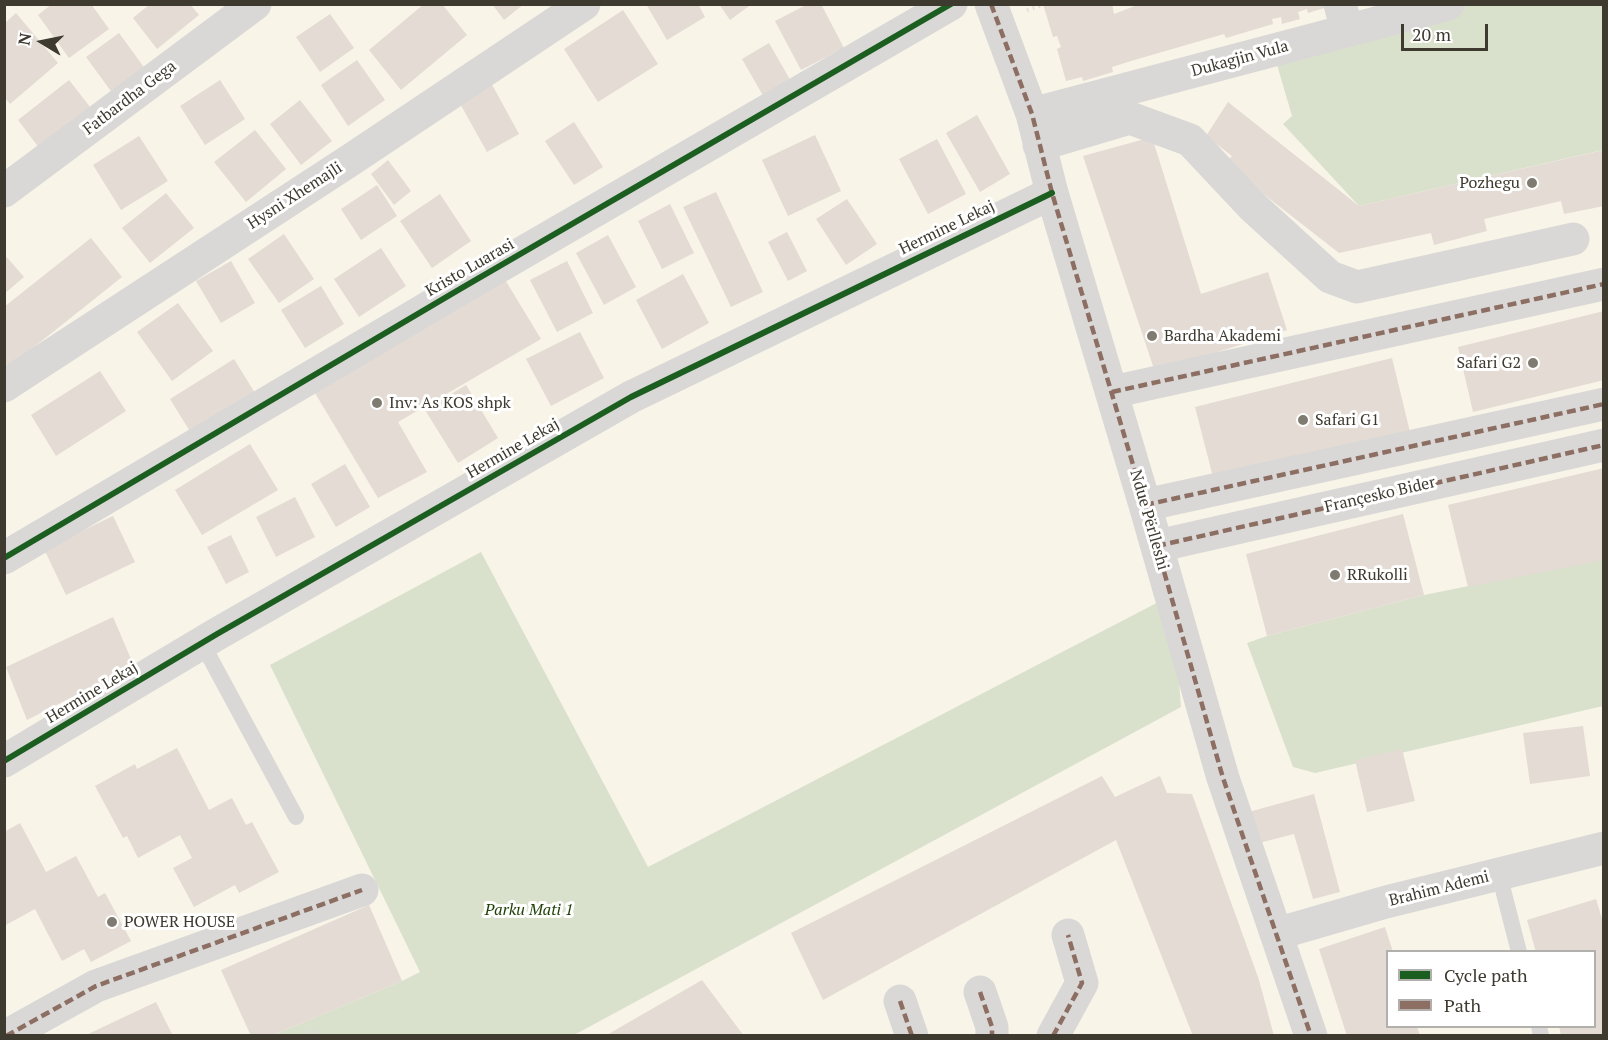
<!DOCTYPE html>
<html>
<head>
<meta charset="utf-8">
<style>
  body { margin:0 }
  #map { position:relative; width:1608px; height:1040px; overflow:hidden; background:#f8f4e8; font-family:"PT Serif",serif }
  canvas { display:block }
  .frame { position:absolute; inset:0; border:6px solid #3e3a30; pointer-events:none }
  .legend { position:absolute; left:1386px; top:950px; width:210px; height:78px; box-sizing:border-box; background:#fff; border:2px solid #b2b0ac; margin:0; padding:8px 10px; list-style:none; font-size:18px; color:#3e3a30 }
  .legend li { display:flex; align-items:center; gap:12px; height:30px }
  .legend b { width:30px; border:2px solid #b2b0ac }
  .north { position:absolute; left:12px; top:12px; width:60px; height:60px; -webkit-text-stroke:4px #fff; paint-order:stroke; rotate:280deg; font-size:16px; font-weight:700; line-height:24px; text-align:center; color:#3e3a30 }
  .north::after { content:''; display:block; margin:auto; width:21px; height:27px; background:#3e3a30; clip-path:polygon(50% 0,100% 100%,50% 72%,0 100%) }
  .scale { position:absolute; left:1401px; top:24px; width:87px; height:27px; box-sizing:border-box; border:3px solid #3e3a30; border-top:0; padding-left:8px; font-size:18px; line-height:21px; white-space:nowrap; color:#3e3a30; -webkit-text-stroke:4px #fff; paint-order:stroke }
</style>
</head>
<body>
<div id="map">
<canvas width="1608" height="1040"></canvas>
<div class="frame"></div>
<ul class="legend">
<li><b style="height:8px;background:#1b5e20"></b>Cycle path</li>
<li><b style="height:8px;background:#8d6e63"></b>Path</li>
</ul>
<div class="north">N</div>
<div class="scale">20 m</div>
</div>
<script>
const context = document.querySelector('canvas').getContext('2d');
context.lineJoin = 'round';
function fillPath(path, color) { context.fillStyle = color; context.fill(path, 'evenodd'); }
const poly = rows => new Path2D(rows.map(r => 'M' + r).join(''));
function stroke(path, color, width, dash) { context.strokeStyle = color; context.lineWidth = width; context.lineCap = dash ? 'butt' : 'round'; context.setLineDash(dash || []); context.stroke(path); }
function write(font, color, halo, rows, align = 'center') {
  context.font = font + ' "PT Serif",serif'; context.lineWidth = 6; context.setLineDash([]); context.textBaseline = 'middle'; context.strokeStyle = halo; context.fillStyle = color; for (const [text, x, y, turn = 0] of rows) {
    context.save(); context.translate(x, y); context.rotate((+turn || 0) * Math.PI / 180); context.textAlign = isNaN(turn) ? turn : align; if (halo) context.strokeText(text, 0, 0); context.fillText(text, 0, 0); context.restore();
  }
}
fillPath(poly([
  [1448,5,1603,5,1603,150,1359,206,1283,124,1292,116,1273,51],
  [481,552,648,867,1172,595,1181,707,574,1035,271,1036,402,981,420,972,270,665],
  [1603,559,1603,706,1315,773,1293,767,1247,643,1267,636,1424,595]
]), '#d9e1cc');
fillPath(poly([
  [52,4,91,4,109,29,69,58,38,15],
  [150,4,190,4,199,15,157,49,133,18],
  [424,4,442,4,467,35,401,90,369,50],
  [492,4,524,4,504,20],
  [646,4,698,4,705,17,667,40],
  [719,4,752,4,730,20],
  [808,4,821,4,844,48,801,70,775,21],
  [1043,4,1112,4,1114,14,1140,4,1323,4,1324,8,1308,13,1307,9,1298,12,1300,19,1282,24,1281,17,1272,19,1273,24,1226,38,1224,34,1131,61,1112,67,1113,72,1083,81,1082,77,1066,81,1057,49,1061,47,1057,36,1053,37],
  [623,10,658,64,598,102,564,49],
  [16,13,58,63,10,104,5,98,5,23],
  [330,14,354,48,320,72,296,37],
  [119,33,146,70,113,94,86,57],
  [769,43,792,83,765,99,742,59],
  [357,60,385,100,348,126,321,85],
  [69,80,94,112,43,153,18,120],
  [220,80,245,119,205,145,180,106],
  [490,81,519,134,487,152,458,100],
  [300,100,332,141,301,165,270,124],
  [1228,102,1359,206,1604,150,1604,206,1564,214,1561,201,1484,219,1487,231,1434,245,1431,233,1339,253,1225,164,1232,156,1206,136],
  [977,115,1010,174,980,192,946,133],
  [574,122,603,167,574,185,545,141],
  [255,130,286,169,246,202,214,162],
  [815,135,841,191,788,216,762,160],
  [139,136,168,181,121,210,93,165],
  [1152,137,1201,294,1268,272,1287,330,1155,372,1083,156],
  [937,139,966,194,928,214,899,159],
  [388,160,411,191,394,205,371,174],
  [377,185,397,216,361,240,341,209],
  [716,192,763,292,731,307,683,207],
  [166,193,194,228,150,263,122,228],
  [440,194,471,241,432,268,400,221],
  [847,199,877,244,846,265,816,219],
  [670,204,694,253,662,269,638,221],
  [787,232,807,271,788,281,768,242],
  [284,234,314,279,279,303,248,259],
  [608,235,636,287,604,305,576,253],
  [91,238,122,277,9,367,4,362,4,307],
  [381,248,406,286,359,317,334,279],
  [4,254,24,277,4,294],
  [231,261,255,303,221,323,196,281],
  [567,261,593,313,557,332,530,280],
  [501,273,541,339,398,422,427,472,378,498,309,383],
  [683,274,709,323,662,349,636,300],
  [321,286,344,324,305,348,281,310],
  [178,303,213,351,172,381,137,332],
  [1604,311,1604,380,1473,412,1458,347],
  [580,332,604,378,551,406,526,359],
  [1392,358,1410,432,1214,481,1195,407],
  [234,359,255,393,191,433,170,399],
  [100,371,126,411,56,456,31,415],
  [466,385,498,438,458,463,425,410],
  [250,444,278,490,202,535,175,490],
  [345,464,370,507,336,527,311,484],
  [1604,468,1604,560,1468,587,1448,505],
  [295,497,315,537,276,557,256,517],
  [1403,514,1424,595,1267,636,1246,554],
  [113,516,135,562,66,595,44,549],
  [231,535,249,572,226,584,207,547],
  [113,617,134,666,27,720,6,667],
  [1583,726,1590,776,1530,784,1523,733],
  [177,748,209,810,232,798,246,825,252,822,279,872,239,893,235,885,194,907,173,868,192,858,180,835,138,858,127,836,123,838,95,786,135,764,137,769],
  [1402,749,1415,801,1367,812,1355,760],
  [1102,776,1115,797,1160,776,1167,793,1192,794,1259,980,1274,1036,1193,1036,1116,840,823,1000,791,933],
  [1314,794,1340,892,1313,899,1294,834,1255,844,1245,813],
  [20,823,46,872,76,856,98,897,105,893,131,941,91,962,84,949,62,961,35,909,4,926,4,832],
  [1596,899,1604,925,1604,1036,1561,1036,1559,1026,1594,1026,1594,952,1536,952,1527,920],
  [369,905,402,981,271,1036,251,1036,221,970],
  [1385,927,1393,952,1388,952,1388,1026,1417,1026,1420,1036,1347,1036,1319,949],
  [702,980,744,1036,605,1036],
  [156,1002,173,1036,84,1036]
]), '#e3dbd4');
stroke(poly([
  [1027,10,1043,5],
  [300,1036,312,1029,323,1036]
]), '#dfdeda', 4, [1.5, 4.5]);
stroke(poly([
  [202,643,296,817],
  [1499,874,1519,952],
  [1539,1026,1541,1036]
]), '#d9d8d6', 16);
stroke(poly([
  [991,4,1032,114,1052,193,1145,505,1223,778,1311,1036],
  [1340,4,1347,31],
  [1032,114,1448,4],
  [1039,145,1130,118,1190,140,1252,206,1330,277,1357,287,1573,239],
  [4,191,255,4],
  [4,386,352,159,584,4],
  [1112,392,1604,284],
  [1145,505,1604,404],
  [1157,546,1604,445],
  [4,558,460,289,951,4],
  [4,761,217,634,631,397,1052,193],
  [1276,934,1386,902,1604,848],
  [980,992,992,1027,992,1036],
  [900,1001,912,1036],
  [6,1036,96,986,362,890],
  [1053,1036,1082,983,1068,935]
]), '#d9d8d6', 33);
stroke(poly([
  [991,4,1032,114,1052,193,1145,505,1223,778,1311,1036],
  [1112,392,1604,284],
  [1145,505,1604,404],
  [1157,546,1604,445],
  [980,992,992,1027,992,1036],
  [900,1001,912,1036],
  [6,1036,96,986,362,890],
  [1053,1036,1082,983,1068,935]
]), '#8d6e63', 4.5, [9, 4.5]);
stroke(poly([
  [4,558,460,289,951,4],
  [4,761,217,634,631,397,1052,193]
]), '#1b5e20', 6);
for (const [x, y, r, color] of [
  [1532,183,6,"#7f7b70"],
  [1152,336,6,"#7f7b70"],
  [1533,363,6,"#7f7b70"],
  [377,403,6,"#7f7b70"],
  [1303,420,6,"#7f7b70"],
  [1335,575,6,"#7f7b70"],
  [112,922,6,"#7f7b70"]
]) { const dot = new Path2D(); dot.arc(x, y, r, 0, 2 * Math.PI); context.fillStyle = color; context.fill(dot); stroke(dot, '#fff', 2); }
write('16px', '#3e3a30', '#fff', [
  ["Dukagjin Vula",1240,59,-15],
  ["Fatbardha Gega",130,98,-37],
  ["Hysni Xhemajli",295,196,-33],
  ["Hermine Lekaj",947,228,-26],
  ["Kristo Luarasi",470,268,-30],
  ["Hermine Lekaj",513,449,-30],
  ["Françesko Bider",1380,495,-13],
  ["Ndue Përlleshi",1149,520,74],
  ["Hermine Lekaj",92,693,-31],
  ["Brahim Ademi",1439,889,-14]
]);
write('16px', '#3e3a30', '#fff', [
  ["Pozhegu",1520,183,"right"],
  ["Bardha Akademi",1164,336],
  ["Safari G2",1521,363,"right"],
  ["Inv: As KOS shpk",389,403],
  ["Safari G1",1315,420],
  ["RRukolli",1347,575],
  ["POWER HOUSE",124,922]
], 'left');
write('italic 16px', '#1e3f04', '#fff', [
  ["Parku Mati 1",529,910]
]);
</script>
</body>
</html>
